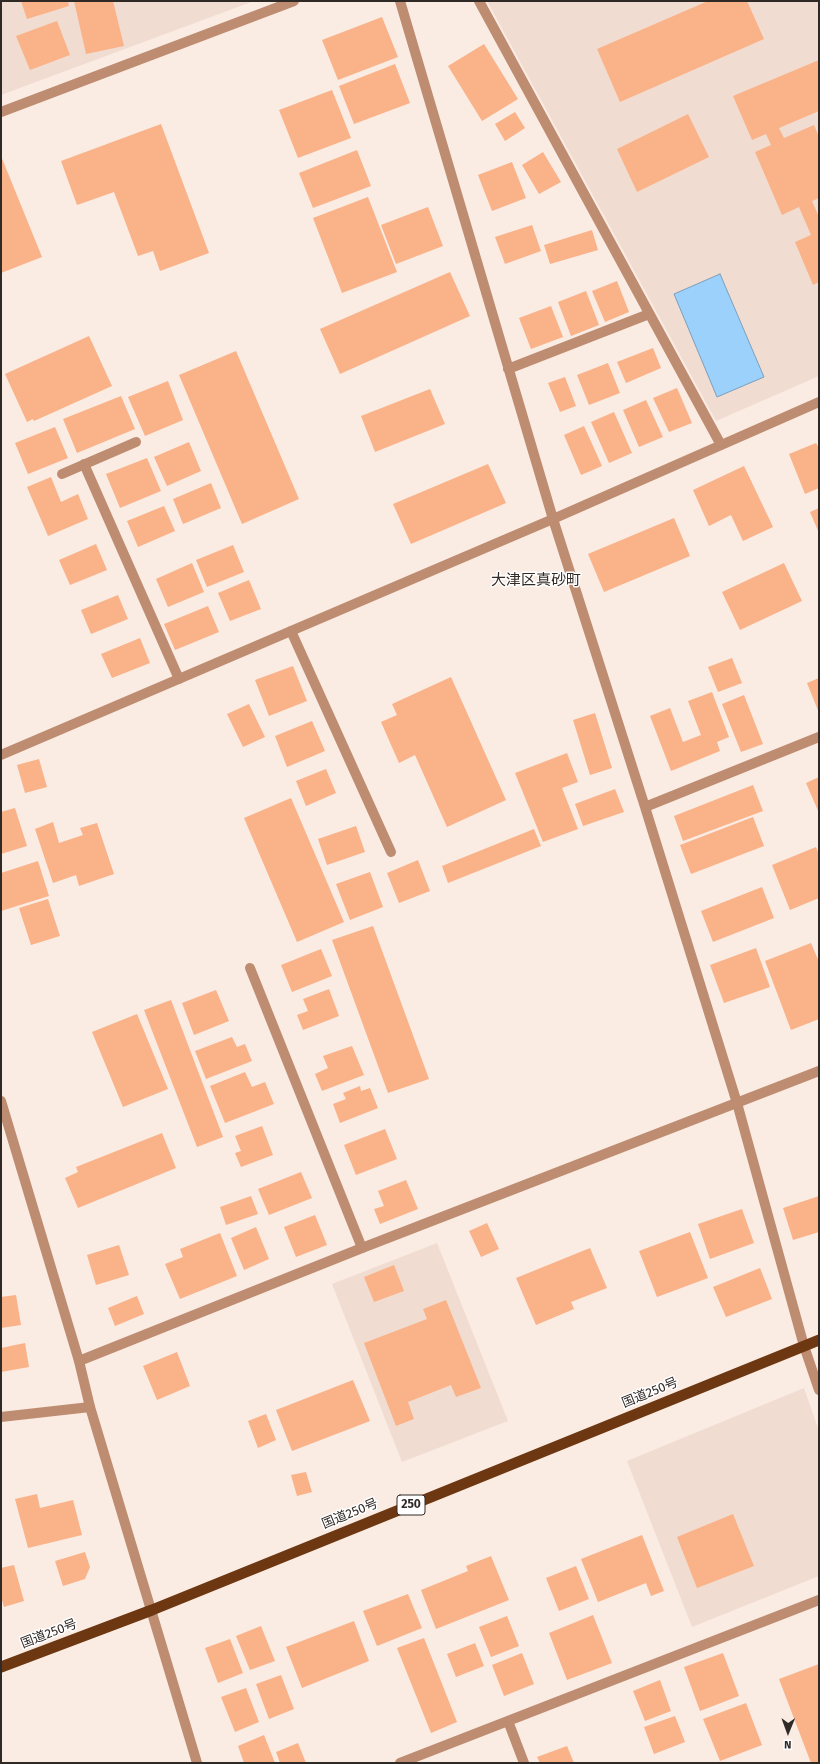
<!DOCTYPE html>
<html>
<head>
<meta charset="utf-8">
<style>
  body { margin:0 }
  #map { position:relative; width:820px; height:1764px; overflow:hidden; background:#faebe3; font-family:"Fira Sans",sans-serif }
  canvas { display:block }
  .frame { position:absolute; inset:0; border:2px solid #302a27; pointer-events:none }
  .north { position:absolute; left:768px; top:1712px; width:40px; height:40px; -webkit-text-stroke:3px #fff; paint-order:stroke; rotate:181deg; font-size:11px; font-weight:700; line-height:16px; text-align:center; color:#302a27 }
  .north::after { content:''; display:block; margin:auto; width:14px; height:18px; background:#302a27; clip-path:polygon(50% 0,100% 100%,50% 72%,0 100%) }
</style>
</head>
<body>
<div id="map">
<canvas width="820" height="1764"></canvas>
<div class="frame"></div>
<div class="north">N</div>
</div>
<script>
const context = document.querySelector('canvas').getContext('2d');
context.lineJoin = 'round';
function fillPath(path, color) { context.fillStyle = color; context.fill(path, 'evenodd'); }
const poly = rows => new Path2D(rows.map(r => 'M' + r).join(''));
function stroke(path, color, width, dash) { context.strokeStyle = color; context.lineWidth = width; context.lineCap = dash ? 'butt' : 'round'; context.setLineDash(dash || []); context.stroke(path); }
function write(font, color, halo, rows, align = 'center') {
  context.font = font + ' "Fira Sans","Noto Sans JP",sans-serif'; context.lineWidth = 3; context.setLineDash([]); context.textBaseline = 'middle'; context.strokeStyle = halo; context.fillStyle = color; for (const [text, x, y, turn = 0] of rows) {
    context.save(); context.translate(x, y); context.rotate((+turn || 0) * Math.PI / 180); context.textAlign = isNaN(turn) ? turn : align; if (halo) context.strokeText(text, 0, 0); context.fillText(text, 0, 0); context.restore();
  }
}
fillPath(poly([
  [1,1,254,1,1,95],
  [487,1,819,1,819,376,716,421],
  [437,1243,508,1421,402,1462,332,1284],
  [804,1388,819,1431,819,1576,692,1627,627,1461]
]), '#f1dcd1');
const water = poly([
  [720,274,764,377,717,397,674,294,720,274]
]);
fillPath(water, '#9bd1fb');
stroke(water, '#7b9fbb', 1);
fillPath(poly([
  [21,1,68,1,69,6,27,19],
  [74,1,113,1,124,46,86,54],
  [708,1,747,1,764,39,620,102,597,49],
  [382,17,398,57,338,80,322,40],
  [57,21,70,55,30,70,16,36],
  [484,44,518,99,482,121,448,66],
  [819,60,819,111,779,128,784,138,814,125,819,137,819,198,812,201,819,217,819,282,813,285,795,242,811,235,799,207,782,215,755,152,771,145,766,134,752,140,733,96],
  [395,64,410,103,354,124,339,86],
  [332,90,351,138,298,158,279,110],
  [515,112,525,128,505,141,495,124],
  [688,114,709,157,637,192,617,149],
  [161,124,209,253,160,271,153,251,138,256,114,192,77,205,61,161],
  [357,150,371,186,313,208,299,173],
  [543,152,561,182,539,194,522,165],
  [1,156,42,257,1,273],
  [512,162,526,198,492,211,478,175],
  [368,197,397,272,342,293,313,218],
  [428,207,443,246,396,264,381,225],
  [532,225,541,251,505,264,495,237],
  [592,230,598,250,550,264,544,245],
  [450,272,470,316,340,374,320,329],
  [617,281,629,312,605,322,592,291],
  [586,291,599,325,571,336,558,302],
  [551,306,563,337,531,349,519,318],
  [89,336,112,386,34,421,33,419,27,422,5,374],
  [653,348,661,368,626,383,617,362],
  [236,351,299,499,242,524,179,375],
  [608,363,620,393,589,405,577,375],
  [565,377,576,406,560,412,548,383],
  [168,381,183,420,145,436,128,397],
  [677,388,692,423,669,432,653,398],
  [430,389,445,424,375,452,361,416],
  [121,396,135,429,77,453,63,419],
  [646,400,663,437,639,447,623,410],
  [614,412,632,453,609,463,591,422],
  [584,426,602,466,581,475,564,435],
  [55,427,68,458,28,474,15,443],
  [189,442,201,471,167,486,154,457],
  [816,443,819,448,819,488,805,494,789,454],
  [147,458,161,491,120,508,106,474],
  [488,464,506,503,411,544,393,504],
  [744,466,773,527,743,541,731,515,709,526,693,490],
  [51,477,61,502,78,494,88,519,48,536,27,487],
  [211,483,221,508,183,524,173,499],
  [164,506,175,531,138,547,127,521],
  [819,508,819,533,810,512],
  [674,518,690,556,604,592,588,554],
  [96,544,107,570,70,585,59,560],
  [233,545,244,572,207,587,196,560],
  [192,563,204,592,168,607,156,579],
  [784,563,802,601,740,630,722,592],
  [249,580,261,609,230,621,218,593],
  [118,595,128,619,91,634,81,610],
  [208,606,219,632,175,650,164,624],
  [140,638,150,663,112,678,101,654],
  [732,658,742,683,718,692,708,667],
  [293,666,307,701,269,716,255,680],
  [451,677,506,800,447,827,415,755,399,763,381,722,397,715,392,704],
  [819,678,819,713,807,683],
  [712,692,729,737,717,742,720,751,671,771,650,716,670,708,683,742,701,735,688,701],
  [744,695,763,744,741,752,722,704],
  [249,704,265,737,243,747,227,714],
  [595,713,612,768,590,775,573,720],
  [312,721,325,751,287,767,275,736],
  [567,753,578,782,562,788,578,829,543,842,515,773],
  [39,759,47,787,25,793,17,765],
  [326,769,336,793,306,806,296,781],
  [819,777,819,813,806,783],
  [753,785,763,811,683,841,674,816],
  [615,789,624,812,583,826,575,804],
  [291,798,344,922,297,942,244,818],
  [15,808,27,846,1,854,1,812],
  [753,817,764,846,691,874,680,845],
  [53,822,59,843,83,835,80,828,97,823,114,874,79,886,76,875,53,883,35,829],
  [356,826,365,852,327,865,318,839],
  [534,829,541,846,448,883,442,866],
  [816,847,819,854,819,898,790,910,772,865],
  [418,860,430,891,399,903,387,873],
  [38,861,49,896,1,911,1,873],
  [370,872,383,907,350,920,336,884],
  [762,887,774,918,713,942,701,911],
  [48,899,60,936,31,945,19,908],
  [373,926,429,1079,388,1093,332,940],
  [811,943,819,962,819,1019,791,1030,765,961],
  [756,948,770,987,724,1003,710,965],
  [321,949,332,976,292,992,281,965],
  [329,989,339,1016,303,1030,297,1015,308,1011,303,999],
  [216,990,229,1021,194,1035,182,1003],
  [171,1000,223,1137,197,1147,144,1010],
  [137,1014,168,1089,123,1107,92,1032],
  [232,1037,237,1047,245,1044,252,1061,206,1079,195,1051],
  [352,1046,364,1075,322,1091,315,1074,328,1068,323,1056],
  [245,1072,252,1087,265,1082,274,1104,225,1123,210,1086],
  [360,1086,361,1091,370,1088,378,1108,340,1123,333,1104,346,1099,343,1093],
  [262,1126,273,1155,241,1167,235,1153,241,1151,235,1136],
  [385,1129,397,1159,356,1175,344,1145],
  [162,1133,176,1168,78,1208,65,1178,78,1172,76,1167],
  [301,1172,312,1198,269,1215,258,1189],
  [406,1180,418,1209,380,1224,374,1209,384,1206,378,1191],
  [251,1196,258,1214,226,1225,220,1207],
  [819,1196,819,1232,793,1240,783,1208],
  [742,1209,754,1243,710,1259,698,1224],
  [315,1215,327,1245,296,1257,284,1227],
  [487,1223,499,1249,481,1257,469,1231],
  [256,1227,269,1259,244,1270,231,1238],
  [690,1232,708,1278,657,1297,639,1251],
  [220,1233,237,1276,180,1299,165,1264,183,1257,180,1249],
  [119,1245,129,1275,96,1285,87,1255],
  [590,1248,607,1288,571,1302,574,1309,536,1325,516,1278],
  [394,1265,404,1291,374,1302,364,1277],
  [760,1268,772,1299,726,1317,713,1287],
  [16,1295,21,1325,1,1328,1,1297],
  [137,1296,144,1314,115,1326,108,1308],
  [446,1300,481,1388,456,1397,451,1385,408,1402,414,1419,396,1426,364,1343,427,1319,423,1309],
  [25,1343,29,1367,1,1372,1,1348],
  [177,1352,190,1386,157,1400,143,1366],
  [353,1380,370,1421,292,1451,276,1410],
  [266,1414,276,1440,258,1448,248,1421],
  [306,1472,312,1492,297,1496,291,1475],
  [37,1494,40,1508,73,1500,82,1535,28,1548,15,1499],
  [733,1514,754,1566,697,1588,677,1537],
  [642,1535,664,1591,651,1596,646,1583,598,1602,581,1559],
  [85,1552,90,1567,85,1579,63,1586,55,1561],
  [491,1556,509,1600,436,1629,421,1590,468,1571,466,1566],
  [14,1565,24,1601,4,1607,1,1597,1,1568],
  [576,1566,589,1599,559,1611,546,1578],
  [408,1594,422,1628,377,1646,363,1611],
  [593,1615,612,1663,567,1680,549,1633],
  [507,1616,519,1646,491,1657,479,1627],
  [354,1621,369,1661,302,1688,286,1647],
  [261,1626,275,1661,250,1670,236,1636],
  [424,1638,457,1722,431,1733,397,1648],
  [230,1639,243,1673,218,1683,205,1648],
  [475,1643,484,1666,456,1677,447,1654],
  [522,1653,534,1684,504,1696,492,1665],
  [723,1653,739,1696,700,1711,684,1667],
  [819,1664,819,1763,811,1763,779,1679],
  [281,1675,294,1709,269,1719,256,1684],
  [660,1680,671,1711,645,1721,633,1691],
  [246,1688,259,1722,235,1732,221,1697],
  [746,1703,762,1745,720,1761,703,1719],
  [675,1716,685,1742,654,1754,644,1727],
  [264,1735,275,1763,244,1763,238,1746],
  [298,1743,306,1763,280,1763,276,1752],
  [567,1746,574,1763,540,1763,537,1757]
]), '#fab288');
stroke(poly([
  [84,464,179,679],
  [62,474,136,442],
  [291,631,391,852],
  [250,968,362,1248]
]), '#be8c70', 10);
stroke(poly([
  [400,1,553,519,645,807,737,1103,804,1346,819,1390],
  [479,1,721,445],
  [1,112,294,1],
  [508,369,649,314],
  [1,755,553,519,819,402],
  [645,807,819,737],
  [79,1361,362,1248,819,1071],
  [1,1417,90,1407],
  [508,1721,524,1763],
  [400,1763,819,1600]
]), '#be8c70', 10);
stroke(poly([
  [1,1101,79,1361,90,1407,197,1763]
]), '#be8c70', 10);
stroke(poly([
  [1,1667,152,1610,819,1340]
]), '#6c3711', 11);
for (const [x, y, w] of [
  [411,1505,28]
]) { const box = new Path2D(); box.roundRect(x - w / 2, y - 10, w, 20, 3); context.fillStyle = '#fff'; context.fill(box); stroke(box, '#302a27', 1); }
write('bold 12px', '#302a27', null, [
  ["250",411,1505]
]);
write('13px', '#302a27', '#fff', [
  ["国道250号",650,1393,-22],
  ["国道250号",350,1514,-22],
  ["国道250号",49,1634,-21]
]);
write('15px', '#352b25', '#fff', [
  ["大津区真砂町",536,581]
]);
</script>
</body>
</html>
